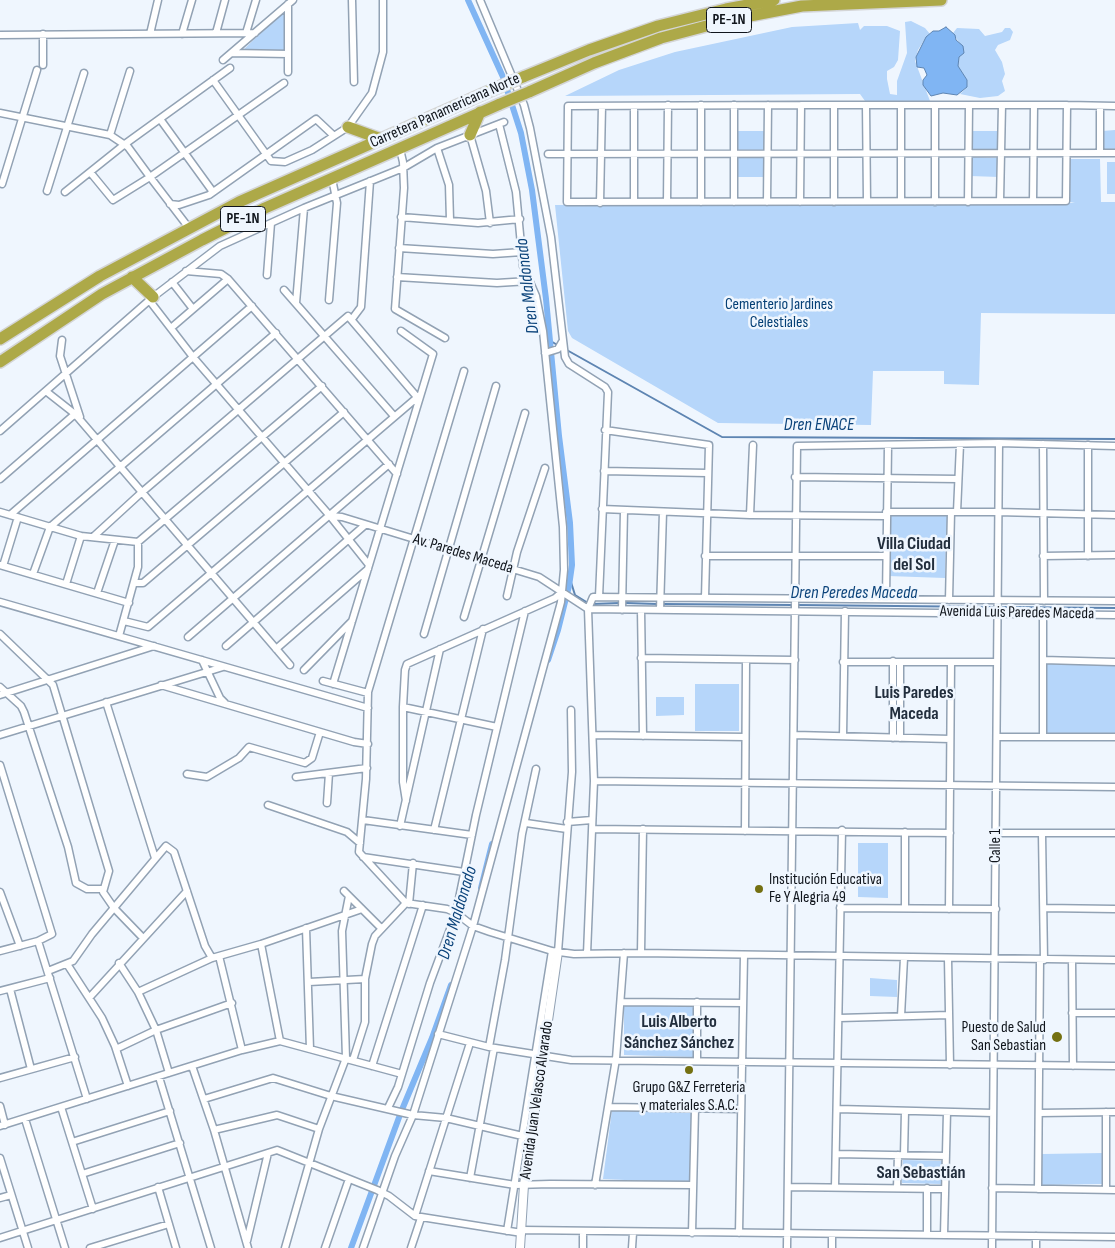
<!DOCTYPE html>
<html>
<head>
<meta charset="utf-8">
<style>
  body { margin:0 }
  canvas { display:block; background:#eff6fe }
</style>
</head>
<body>
<canvas width="1115" height="1248"></canvas>
<script>
const context = document.querySelector('canvas').getContext('2d');
context.lineJoin = 'round';
function fillPath(path, color) { context.fillStyle = color; context.fill(path, 'evenodd'); }
const poly = rows => new Path2D(rows.map(r => 'M' + r).join(''));
function stroke(path, color, width, dash) { context.strokeStyle = color; context.lineWidth = width; context.lineCap = dash ? 'butt' : 'round'; context.setLineDash(dash || []); context.stroke(path); }
function write(font, color, halo, rows, align = 'center') {
  context.font = font + ' "Sofia Sans Condensed",sans-serif'; context.lineWidth = 5; context.setLineDash([]); context.textBaseline = 'middle'; context.strokeStyle = halo; context.fillStyle = color; for (const [text, x, y, turn = 0] of rows) {
    context.save(); context.translate(x, y); context.rotate((+turn || 0) * Math.PI / 180); context.textAlign = isNaN(turn) ? turn : align; if (halo) context.strokeText(text, 0, 0); context.fillText(text, 0, 0); context.restore();
  }
}
fillPath(poly([
  [285,10,285,50,243,50],
  [911,21,925,28,930,34,926,37,918,50,915,61,930,101,865,101,860,94,565,96,619,70,675,52,792,27,858,23,860,30,864,26,887,26,900,31,898,60,894,67,887,71,887,79,890,94,897,95,897,81,907,53,905,22],
  [957,28,979,29,985,36,1002,32,1005,28,1010,28,1013,32,1010,40,998,45,995,50,1002,62,1005,74,1002,81,1005,91,998,96,980,98,960,94,967,87,967,80,958,66,960,44,953,33],
  [1115,130,1115,150,1102,150,1102,131],
  [736,131,765,131,766,150,736,151],
  [971,131,999,131,999,150,970,149],
  [970,157,999,158,999,177,970,176],
  [737,158,765,158,765,177,737,177],
  [1069,159,1100,159,1101,202,1115,202,1115,314,981,313,979,385,944,384,944,371,873,371,871,425,718,423,572,338,568,331,555,205,1075,203,1070,202],
  [1107,162,1115,162,1115,194,1107,194],
  [890,514,946,515,948,517,948,540,890,538],
  [890,539,946,541,945,578,888,576],
  [1046,663,1115,663,1115,736,1046,734],
  [695,684,739,684,739,731,695,731],
  [656,697,684,697,684,715,656,716],
  [858,843,888,843,888,898,858,897],
  [870,978,897,980,897,997,870,996],
  [627,1005,694,1007,694,1057,624,1055,624,1007],
  [612,1110,691,1113,690,1183,603,1179],
  [1104,1153,1103,1184,1042,1185,1042,1154],
  [903,1160,943,1161,942,1184,902,1183]
]), '#b6d6fa');
const water = poly([
  [946,27,955,35,956,40,963,46,964,53,959,57,958,66,967,80,967,87,957,95,943,93,931,96,923,85,923,80,927,75,924,68,917,67,916,57,926,37,933,31,939,31,946,27]
]);
fillPath(water, '#80b5f3');
stroke(water, '#5e85b2', 1);
stroke(poly([
  [549,340,559,346],
  [565,349,722,437,1115,439],
  [570,579,575,595,588,603],
  [625,603,658,604],
  [592,604,620,603],
  [662,604,793,605],
  [797,605,995,607],
  [1000,607,1115,608]
]), '#5e85b2', 2);
stroke(poly([
  [468,0,503,77,521,133,532,190,546,299,559,436,570,523,572,565,569,586,558,630,548,660],
  [481,888,492,844],
  [351,1248,401,1112,432,1038,451,985]
]), '#80b5f3', 6);
const minor = poly([
  [352,0,354,82],
  [480,0,524,105,530,128,551,237,565,357,569,364,605,387,608,392,599,597],
  [288,4,288,72],
  [216,33,225,0],
  [246,33,256,0],
  [150,34,158,0],
  [182,34,192,0],
  [0,35,255,33],
  [232,53,288,54],
  [223,60,293,0],
  [43,65,43,34],
  [213,80,271,161,285,162,312,150,348,127,372,93,383,52,383,0],
  [701,105,701,202],
  [834,105,834,202],
  [866,105,867,201],
  [935,105,935,202],
  [1067,105,1066,201,567,202,568,106,801,105,1067,105,1115,106],
  [0,113,110,135,128,147,150,177,284,83],
  [160,119,213,192],
  [110,135,130,71],
  [470,135,486,191,490,223],
  [437,148,449,185,450,220],
  [400,149,403,162,404,188,395,309,445,338],
  [1100,153,1100,106],
  [548,154,1115,153],
  [90,172,113,200,150,177,189,228],
  [2,184,37,70],
  [47,191,84,73],
  [65,192,125,144,230,68],
  [901,201,901,105],
  [1000,201,1002,105],
  [1033,201,1034,105],
  [634,202,634,106],
  [667,202,668,105],
  [734,202,734,105],
  [767,202,768,105],
  [800,202,801,105],
  [968,202,969,105],
  [600,203,602,106],
  [170,204,179,205,209,195,316,119,333,135],
  [401,217,478,223,520,219],
  [399,248,493,254,522,252],
  [186,271,221,274,228,279,397,474],
  [267,275,271,223],
  [397,277,497,283,529,281],
  [172,282,193,309],
  [284,290,394,416],
  [149,300,193,357,330,516,369,565],
  [329,300,337,203,332,179],
  [296,303,304,208],
  [352,319,361,307,370,181],
  [171,328,228,279],
  [62,340,60,356,80,417],
  [545,353,558,349,562,342],
  [464,371,368,692,366,779,359,852,406,903,447,909,456,913,473,926,490,932,552,951,574,954,641,953,1115,960],
  [47,392,75,414,290,665],
  [605,430,709,445,705,598],
  [0,431,153,297,220,246,304,208,403,168,437,148,504,122],
  [1043,444,1044,601],
  [1088,445,1088,556],
  [604,471,707,473],
  [795,477,958,479],
  [0,479,75,414],
  [602,509,750,515,886,516],
  [0,512,81,536,138,542,322,386],
  [886,512,998,512,1115,515],
  [957,512,960,444],
  [10,515,252,306],
  [750,515,753,445],
  [330,516,342,517,539,577,588,609],
  [93,537,141,493,348,316,417,397],
  [705,556,886,556],
  [1043,556,1115,555],
  [0,565,129,603],
  [3,566,18,517],
  [33,574,50,527,276,333],
  [134,583,143,583,344,412],
  [66,584,81,536],
  [97,593,115,540],
  [507,596,517,552,545,468],
  [886,599,888,446],
  [949,600,951,512],
  [0,602,368,708],
  [588,609,1115,615],
  [622,610,624,510],
  [641,610,643,736],
  [660,610,663,512],
  [464,617,525,413],
  [124,621,148,627,420,395],
  [0,634,53,685,109,871,103,892,114,908,143,938],
  [424,634,496,386],
  [119,636,138,567,138,542],
  [188,637,389,464],
  [226,646,365,525],
  [276,649,368,569],
  [641,658,795,660],
  [202,660,220,698,225,703],
  [1043,660,1115,662],
  [893,661,893,738],
  [843,662,997,662],
  [304,670,352,621],
  [323,681,368,693],
  [333,684,433,354,401,331],
  [161,685,354,742,368,744],
  [0,687,21,706,24,712,68,847,76,883,87,889,102,889],
  [0,695,154,646],
  [106,702,155,858],
  [403,707,497,727],
  [0,735,223,667],
  [593,735,745,737],
  [795,735,950,739],
  [843,736,845,611],
  [997,737,1115,737],
  [1043,737,1043,614],
  [900,738,900,662],
  [0,765,52,934,38,941,0,951],
  [187,774,207,777,239,758,249,747,305,763,312,758,320,732],
  [296,777,367,768],
  [594,781,1115,787],
  [406,801,403,782,403,707,405,670,407,664,555,598,562,592],
  [327,803,329,773],
  [268,805,347,832,360,843],
  [363,820,472,835],
  [567,822,592,820],
  [526,823,567,829],
  [400,826,440,649],
  [593,829,950,833],
  [434,830,483,629],
  [745,831,746,660],
  [905,832,905,908],
  [996,833,1115,833],
  [1042,834,1044,960],
  [363,857,464,872],
  [344,891,381,928],
  [0,892,20,946],
  [409,904,413,863],
  [840,908,996,909],
  [1044,908,1115,909],
  [949,909,951,662],
  [306,928,310,1049],
  [38,941,87,1099],
  [261,944,280,1041],
  [558,952,572,772,571,710],
  [641,953,643,829],
  [587,954,594,781,588,609,593,597,1115,601],
  [219,956,242,1050],
  [948,959,950,1065],
  [1072,960,1073,1066],
  [119,963,138,992,156,1030,169,1073],
  [67,964,102,1018,115,1046,128,1086],
  [48,971,73,961,92,934,166,846,174,852,205,946,212,958],
  [309,982,365,979],
  [10,989,31,1069],
  [0,991,50,978],
  [138,992,212,958,261,944,362,909],
  [89,998,187,891],
  [622,1002,743,1003],
  [697,1002,697,1061],
  [1072,1013,1115,1013],
  [901,1016,904,958],
  [839,1018,949,1015],
  [438,1034,489,1047,571,1060,1115,1066],
  [489,1047,505,960,522,834,536,769],
  [116,1049,156,1030,232,1003],
  [353,1060,365,1022,365,979,372,944,375,936,406,903],
  [192,1066,214,1130,248,1248],
  [372,1066,423,905],
  [159,1077,211,1248],
  [0,1078,75,1057],
  [204,1099,273,1078,331,1096,413,1115,446,1118,531,1138],
  [0,1106,5,1125],
  [61,1107,93,1209],
  [608,1107,741,1109],
  [388,1108,398,1087,430,983,456,913,476,815,525,611],
  [838,1109,993,1113],
  [1106,1112,1106,1190],
  [1039,1113,1115,1112],
  [25,1119,65,1248],
  [0,1126,242,1050,280,1041,402,1074],
  [214,1130,277,1115,319,1129],
  [72,1142,170,1111],
  [836,1154,946,1156],
  [904,1155,905,1111],
  [0,1158,28,1248],
  [429,1171,515,1185,550,1184,693,1185],
  [82,1174,180,1143],
  [470,1178,494,1048],
  [595,1185,616,1059,624,953],
  [158,1187,176,1248],
  [788,1187,945,1189],
  [835,1187,842,830],
  [897,1188,898,1155],
  [992,1188,1115,1190],
  [1038,1189,1040,960],
  [0,1198,11,1195],
  [415,1216,470,1043],
  [522,1230,1115,1237],
  [507,1231,552,951],
  [692,1233,695,1109],
  [739,1233,744,955],
  [832,1234,832,1248],
  [927,1235,927,1188],
  [944,1235,947,1112],
  [0,1238,277,1150,377,1190,389,1196,415,1216,522,1233],
  [247,1241,268,1153],
  [90,1248,169,1224],
  [285,1248,319,1129,346,1058,342,931,349,896],
  [325,1248,349,1179],
  [363,1248,395,1156,413,1115,473,926,561,602,564,570,563,527,543,331,536,296,523,266,516,192,499,124],
  [411,1248,421,1218],
  [583,1248,583,1232],
  [632,1248,633,1233],
  [787,1248,797,446,999,443,1115,446],
  [992,1248,999,443],
  [1036,1248,1036,1236]
]);
const tertiary = poly([
  [520,1248,524,1185,558,952]
]);
const motorway = poly([
  [523,77,589,50,658,26,726,9,774,0],
  [529,92,594,63,661,38,729,20,802,6,941,0],
  [348,127,381,139],
  [470,135,480,112],
  [132,277,153,297],
  [0,339,100,276,239,202,492,90],
  [0,362,102,294,202,240,265,208,500,104]
]);
stroke(minor, '#92a2b4', 9);
stroke(tertiary, '#92a2b4', 10);
stroke(motorway, '#d4d5d6', 14);
stroke(minor, '#fff', 6);
stroke(tertiary, '#fff', 8);
stroke(motorway, '#ada948', 11);
const motorwayBridge = poly([
  [492,90,523,77],
  [500,104,529,92]
]);
stroke(motorwayBridge, '#d4d5d6', 14, []);
stroke(motorwayBridge, '#ada948', 11);
for (const [x, y, r, color] of [
  [759,889,5,"#747011"],
  [1057,1037,6,"#747011"],
  [689,1070,5,"#747011"]
]) { const dot = new Path2D(); dot.arc(x, y, r, 0, 2 * Math.PI); context.fillStyle = color; context.fill(dot); stroke(dot, '#eff6fe', 2); }
for (const [x, y, w] of [
  [729,20,45],
  [243,219,45]
]) { const box = new Path2D(); box.roundRect(x - w / 2, y - 12.5, w, 25, 4); context.fillStyle = '#eff6fe'; context.fill(box); stroke(box, '#10151c', 1); }
write('bold 15px', '#10151c', null, [
  ["PE-1N",729,20],
  ["PE-1N",243,219]
]);
write('16px', '#10151c', '#eff6fe', [
  ["Carretera Panamericana Norte",445,111,-24],
  ["Av. Paredes Maceda",463,554,17],
  ["Avenida Luis Paredes Maceda",1017,613,1],
  ["Calle 1",996,846,-90],
  ["Avenida Juan Velasco Alvarado",537,1100,-82]
]);
write('16px', '#043f75', '#eff6fe', [
  ["Cementerio Jardines",779,305],
  ["Celestiales",779,323]
]);
write('16px', '#10151c', '#eff6fe', [
  ["Institución Educativa",769,880],
  ["Fe Y Alegria 49",769,898],
  ["Puesto de Salud",1046,1028,"right"],
  ["San Sebastian",1046,1046,"right"],
  ["Grupo G&Z Ferreteria",689,1088,"center"],
  ["y materiales S.A.C.",689,1106,"center"]
], 'left');
write('italic 18px', '#0c447b', '#eff6fe', [
  ["Dren Maldonado",528,286,-97],
  ["Dren ENACE",819,425],
  ["Dren Peredes Maceda",854,593],
  ["Dren Maldonado",458,913,-73]
]);
write('bold 18px', '#222e3d', '#eff6fe', [
  ["Villa Ciudad",914,544],
  ["del Sol",914,565],
  ["Luis Paredes",914,693],
  ["Maceda",914,714],
  ["Luis Alberto",679,1022],
  ["Sánchez Sánchez",679,1043],
  ["San Sebastián",921,1173]
]);
</script>
</body>
</html>
